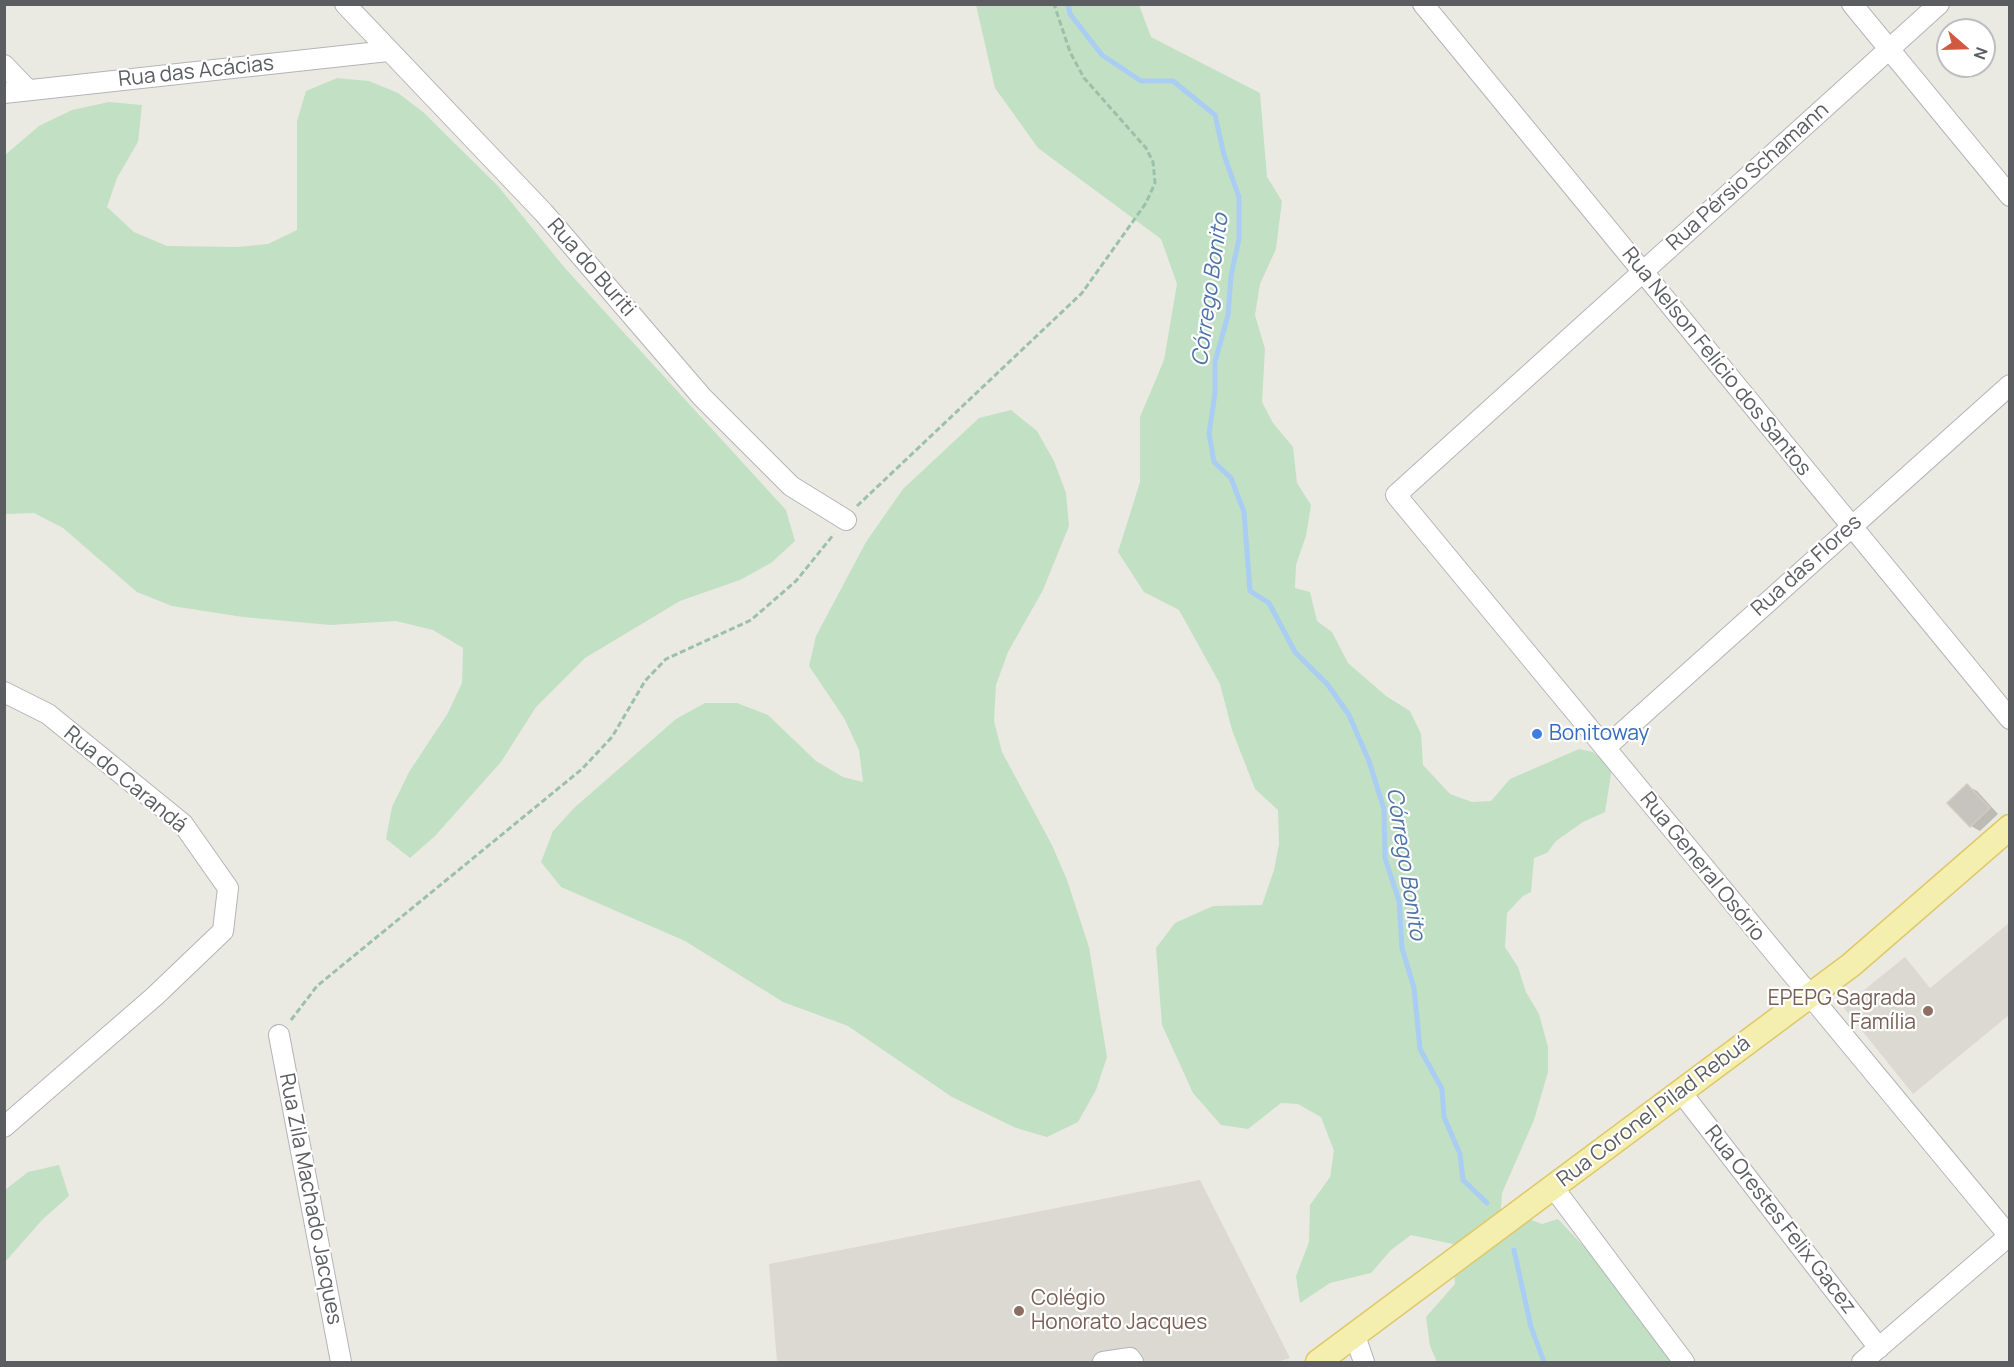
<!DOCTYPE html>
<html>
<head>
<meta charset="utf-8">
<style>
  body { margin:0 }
  #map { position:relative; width:2014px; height:1367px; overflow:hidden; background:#ebeae2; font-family:Manrope,sans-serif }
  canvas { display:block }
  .frame { position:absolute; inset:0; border:6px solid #5b5d61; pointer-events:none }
  .north { position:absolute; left:1936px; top:18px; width:60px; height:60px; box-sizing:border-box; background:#fff; border:2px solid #bdbec0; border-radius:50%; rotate:110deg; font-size:16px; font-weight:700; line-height:24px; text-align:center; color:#5b5d61 }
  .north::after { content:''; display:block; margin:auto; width:21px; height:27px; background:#d25941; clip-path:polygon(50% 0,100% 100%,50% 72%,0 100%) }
</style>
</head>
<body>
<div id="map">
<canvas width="2014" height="1367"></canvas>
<div class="frame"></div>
<div class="north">N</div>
</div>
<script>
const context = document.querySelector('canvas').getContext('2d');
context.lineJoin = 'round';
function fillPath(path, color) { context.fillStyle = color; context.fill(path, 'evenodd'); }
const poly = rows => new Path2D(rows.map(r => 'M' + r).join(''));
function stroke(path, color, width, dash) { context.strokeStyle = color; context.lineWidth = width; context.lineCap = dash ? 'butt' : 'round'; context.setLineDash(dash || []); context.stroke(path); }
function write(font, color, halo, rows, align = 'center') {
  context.font = font + ' Manrope,sans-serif'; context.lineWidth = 4.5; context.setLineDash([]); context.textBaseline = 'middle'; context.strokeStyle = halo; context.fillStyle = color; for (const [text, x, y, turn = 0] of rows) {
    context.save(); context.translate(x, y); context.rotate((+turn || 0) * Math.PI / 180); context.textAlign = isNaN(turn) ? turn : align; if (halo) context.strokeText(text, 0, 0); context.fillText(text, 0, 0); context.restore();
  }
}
fillPath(poly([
  [2009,923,2009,1015,1913,1094,1843,1007,1905,957,1930,988],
  [1200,1180,1290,1358,1276,1362,777,1362,769,1264]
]), '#dbd9d1');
fillPath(poly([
  [976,5,1139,5,1151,37,1260,93,1267,177,1282,201,1276,249,1260,284,1255,315,1265,349,1262,402,1273,423,1293,447,1297,483,1311,505,1306,536,1296,565,1295,588,1310,592,1317,621,1332,632,1348,663,1386,696,1410,711,1421,734,1423,765,1450,794,1472,802,1491,801,1510,779,1579,749,1593,752,1612,768,1605,812,1583,822,1556,841,1547,853,1534,858,1531,892,1523,896,1507,913,1505,947,1518,967,1526,992,1539,1014,1548,1047,1548,1072,1534,1120,1502,1193,1500,1221,1462,1246,1411,1235,1391,1250,1371,1273,1330,1283,1300,1303,1296,1276,1309,1242,1310,1205,1330,1177,1334,1151,1321,1117,1298,1104,1281,1103,1248,1129,1221,1125,1193,1093,1162,1025,1156,948,1175,923,1213,906,1262,905,1274,870,1279,844,1278,810,1255,789,1232,730,1220,684,1179,610,1144,592,1118,552,1140,482,1140,417,1164,360,1177,284,1161,239,1038,148,995,88],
  [337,78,369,81,398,93,423,112,498,186,564,267,786,510,795,541,771,563,740,580,680,601,585,658,536,707,501,762,435,836,410,858,386,839,392,807,409,772,448,713,462,683,463,648,433,630,396,621,330,625,243,617,172,606,137,592,63,528,34,513,5,514,5,155,39,126,72,110,109,102,142,105,138,142,117,178,107,207,134,232,167,246,237,247,268,244,297,230,297,121,306,91],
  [1011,410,1037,431,1054,461,1066,493,1069,526,1043,590,1008,652,996,685,994,721,1002,752,1052,845,1067,880,1089,947,1107,1057,1096,1090,1078,1122,1047,1137,1016,1128,952,1097,848,1026,783,1002,685,941,561,887,541,862,553,831,575,807,676,719,705,703,737,703,768,715,816,761,843,777,863,782,859,750,844,718,809,666,816,636,866,542,903,489,979,418],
  [59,1165,69,1196,43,1219,5,1262,5,1190,28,1172],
  [1524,1217,1542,1224,1558,1219,1591,1254,1605,1274,1622,1286,1674,1362,1437,1362,1430,1346,1426,1317,1455,1284,1454,1266]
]), '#c2e0c4');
fillPath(poly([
  [1967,786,1977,791,1998,814,1980,831,1971,826]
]), '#0003');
stroke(poly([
  [1068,4,1070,14,1102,55,1141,81,1173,81,1215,115,1224,155,1239,197,1239,239,1231,276,1228,315,1215,362,1215,393,1209,434,1214,462,1231,478,1244,512,1250,591,1269,603,1295,652,1328,685,1349,715,1369,761,1384,809,1385,858,1399,901,1402,948,1414,988,1420,1049,1442,1089,1444,1117,1460,1154,1463,1180,1487,1203],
  [1514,1250,1531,1327,1544,1362]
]), '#aacdf3', 5);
const building = poly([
  [1967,784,1990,808,1970,827,1947,803,1967,784]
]);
fillPath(building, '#c7c4bf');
stroke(building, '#cfccc1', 1.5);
const minor = poly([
  [345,4,544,213,702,397,791,486,846,520],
  [1423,4,2010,719],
  [1852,4,2010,196],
  [1939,4,1396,495,2010,1237],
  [4,65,28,90],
  [4,93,388,51],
  [4,692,48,714,183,824,228,888,223,931,155,996,4,1127],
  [1605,748,2010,385],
  [279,1035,341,1362],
  [1681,1092,1879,1348],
  [1553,1187,1684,1362],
  [1355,1336,1364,1362],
  [1103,1362,1130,1358,1133,1362],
  [1862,1362,2010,1235]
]);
const major = poly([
  [1318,1362,1851,965,2010,827]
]);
stroke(minor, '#b3b4b8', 22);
stroke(major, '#dec868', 27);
stroke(poly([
  [857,506,1082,293,1146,203,1155,183,1153,162,1146,148,1084,78,1070,52,1054,4],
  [291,1020,317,986,582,769,612,737,645,681,666,659,751,620,796,581,834,534]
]), '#9cc0a9', 3, [6, 3]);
stroke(minor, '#fff', 20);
stroke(major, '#f4efae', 24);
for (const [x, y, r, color] of [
  [1537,734,6,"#3f7fe0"],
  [1928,1011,6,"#8d6e63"],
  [1019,1311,6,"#8d6e63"]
]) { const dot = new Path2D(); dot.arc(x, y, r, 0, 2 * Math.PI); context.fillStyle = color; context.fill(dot); stroke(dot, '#fff', 2); }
write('21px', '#5b5d61', '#fff', [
  ["Rua das Acácias",196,72,-6],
  ["Rua Pérsio Schamann",1748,177,-42],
  ["Rua do Buriti",591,268,49],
  ["Rua Nelson Felício dos Santos",1716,362,51],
  ["Rua das Flores",1807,566,-42],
  ["Rua do Carandá",125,780,40],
  ["Rua General Osório",1702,867,51],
  ["Rua Coronel Pilad Rebuá",1654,1112,-37],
  ["Rua Zila Machado Jacques",310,1199,79],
  ["Rua Orestes Felix Gacez",1780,1220,52]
]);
write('21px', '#366cbe', '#fff', [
  ["Bonitoway",1549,734]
], 'left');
write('21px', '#785e54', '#fff', [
  ["EPEPG Sagrada",1916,999],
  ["Família",1916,1023],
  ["Colégio",1031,1299,"left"],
  ["Honorato Jacques",1031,1323,"left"]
], 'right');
write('italic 22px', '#4e73ab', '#fff', [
  ["Córrego Bonito",1211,290,-82],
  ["Córrego Bonito",1405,864,81]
]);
</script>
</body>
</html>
